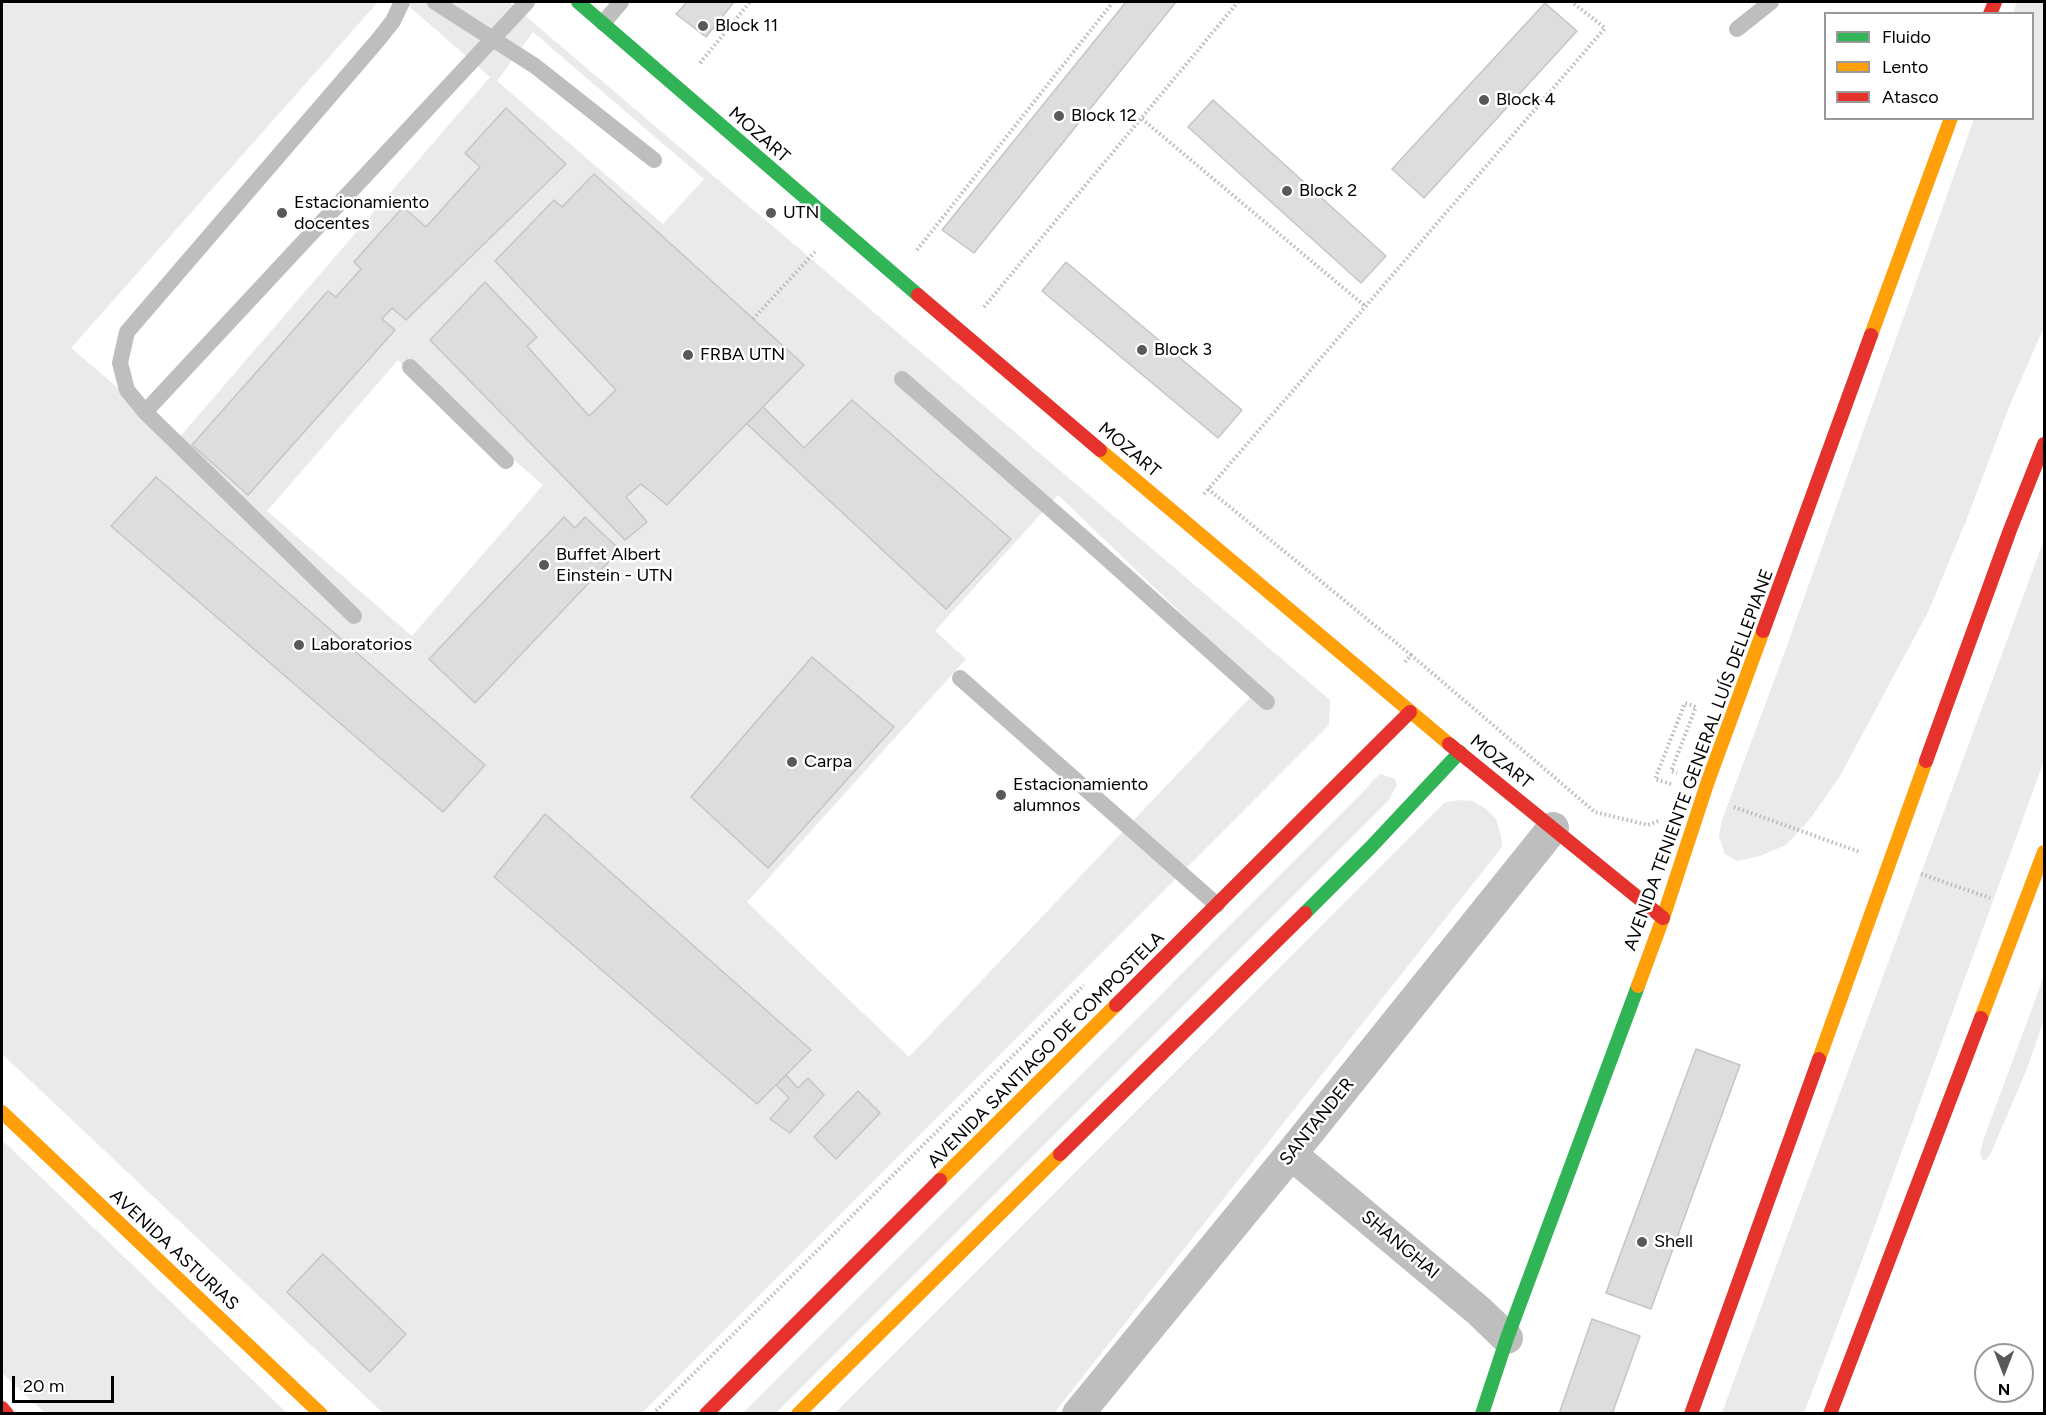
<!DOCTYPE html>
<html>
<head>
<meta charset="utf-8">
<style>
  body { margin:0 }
  #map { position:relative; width:2046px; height:1415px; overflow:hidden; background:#fff; font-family:Figtree,sans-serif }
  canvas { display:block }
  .frame { position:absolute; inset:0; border:3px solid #000; pointer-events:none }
  .legend { position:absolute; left:1824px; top:12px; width:210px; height:108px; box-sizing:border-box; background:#fff; border:2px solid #999; margin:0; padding:8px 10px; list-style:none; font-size:18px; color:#000 }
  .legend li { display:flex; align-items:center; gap:12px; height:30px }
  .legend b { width:30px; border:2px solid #999 }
  .north { position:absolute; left:1974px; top:1343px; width:60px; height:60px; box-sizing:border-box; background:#fff; border:2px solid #999; border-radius:50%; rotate:180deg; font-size:16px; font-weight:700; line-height:24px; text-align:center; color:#000 }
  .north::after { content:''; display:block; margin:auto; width:21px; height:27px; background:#595959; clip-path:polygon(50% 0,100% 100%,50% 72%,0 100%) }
  .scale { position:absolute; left:12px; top:1376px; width:102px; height:27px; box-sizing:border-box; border:3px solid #000; border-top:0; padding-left:8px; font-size:18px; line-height:21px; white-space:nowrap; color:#000; -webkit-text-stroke:4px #fff; paint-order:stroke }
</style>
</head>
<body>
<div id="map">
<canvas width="2046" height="1415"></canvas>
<div class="frame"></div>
<ul class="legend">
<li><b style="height:8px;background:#30b455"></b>Fluido</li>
<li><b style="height:8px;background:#ff9f0a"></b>Lento</li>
<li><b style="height:8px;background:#e5322d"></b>Atasco</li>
</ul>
<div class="north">N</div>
<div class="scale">20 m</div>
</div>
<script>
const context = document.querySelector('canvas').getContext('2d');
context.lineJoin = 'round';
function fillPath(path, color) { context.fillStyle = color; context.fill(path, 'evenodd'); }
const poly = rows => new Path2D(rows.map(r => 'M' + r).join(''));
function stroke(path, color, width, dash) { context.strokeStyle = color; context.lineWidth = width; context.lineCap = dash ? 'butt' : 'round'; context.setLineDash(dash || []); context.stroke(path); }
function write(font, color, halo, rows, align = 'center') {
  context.font = font + ' Figtree,sans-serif'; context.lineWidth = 5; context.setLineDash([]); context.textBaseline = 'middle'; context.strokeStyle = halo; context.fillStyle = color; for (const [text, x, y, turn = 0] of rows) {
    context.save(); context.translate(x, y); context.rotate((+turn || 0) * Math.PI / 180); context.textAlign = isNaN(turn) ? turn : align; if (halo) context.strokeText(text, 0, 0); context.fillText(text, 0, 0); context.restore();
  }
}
fillPath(poly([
  [2,2,378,2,71,348,178,439,490,77,404,2,509,2,1330,700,1329,725,642,1413,383,1413,2,1054],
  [533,32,704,179,663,224,497,81],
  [506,108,566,164,406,320,392,308,382,319,394,330,248,494,336,297,361,269,354,262,402,207,426,227,480,167,465,152],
  [595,174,803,365,763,407,804,448,852,400,1011,539,946,609,747,424,667,505,641,484,626,497,646,522,625,540,430,340,485,282,537,337,527,346,589,416,616,390,495,261,554,200,562,207],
  [398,360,543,485,412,636,267,511],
  [156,477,484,765,443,812,111,526],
  [1058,495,1259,688,909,1057,747,902,966,659,935,631],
  [563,517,575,528,585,517,475,702,429,659],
  [812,658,894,728,768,867],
  [544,814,811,1050,786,1075,798,1088,808,1078,824,1096,791,1133,771,1119,789,1098,776,1085,757,1104,494,878],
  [858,1092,880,1113,836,1158,814,1137],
  [323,1255,406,1334,370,1372,287,1292],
  [2017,2,2044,2,2044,327,2009,407,1966,521,1928,612,1840,776,1810,819,1786,845,1760,856,1737,861,1725,854,1719,837,1721,823,1788,643,1974,119,2032,118,2032,14,2013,13],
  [2044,540,2044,761,1860,1266,1804,1413,1722,1413],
  [1381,774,1395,779,1397,785,1388,801,776,1413,742,1414,1365,790,1374,779],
  [1460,800,1473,801,1486,809,1496,819,1501,835,1502,847,1054,1413,835,1413,1440,807,1444,803],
  [2044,976,2044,1020,2026,1071,1990,1155,1985,1161,1982,1159,1980,1153,1984,1138],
  [2,1140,287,1413,45,1413,2,1373]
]), '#eaeaea');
const building = poly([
  [687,2,734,2,706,37,676,14,687,2],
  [1126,2,1176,2,974,253,942,230,1126,2],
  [1545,3,1577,31,1424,198,1392,169,1545,3],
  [1213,100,1386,256,1361,283,1188,127,1213,100],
  [506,108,566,164,406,320,392,308,382,319,395,330,248,495,192,445,328,291,336,297,361,269,354,262,403,207,426,227,480,167,465,153,506,108],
  [594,174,804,365,667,505,641,484,626,497,647,522,625,540,430,340,485,282,537,337,527,346,589,416,616,390,495,261,554,200,562,207,594,174],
  [1066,262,1242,410,1218,438,1042,291,1066,262],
  [852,400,1011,539,946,609,747,424,763,407,804,448,852,400],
  [156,477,485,765,443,812,111,526,156,477],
  [564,517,575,528,585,517,620,550,475,703,429,659,564,517],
  [812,657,894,727,768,868,691,797,812,657],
  [545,814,811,1050,757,1104,494,877,545,814],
  [1696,1049,1740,1065,1651,1309,1606,1293,1696,1049],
  [786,1075,798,1088,808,1078,824,1095,790,1133,770,1119,789,1098,776,1085,786,1075],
  [858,1091,880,1113,836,1159,814,1137,858,1091],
  [323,1254,406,1334,370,1372,287,1292,323,1254],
  [1592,1319,1640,1336,1612,1414,1559,1414,1592,1319]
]);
fillPath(building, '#ddd');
stroke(building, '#c5c5c5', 1.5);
stroke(poly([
  [700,63,750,2],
  [1142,119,1365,306],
  [917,250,1113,2],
  [984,307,1238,2],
  [753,319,815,252],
  [1208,489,1411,655],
  [1204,494,1605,28,1572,2],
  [1405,662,1411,655,1595,812,1648,825,1661,820],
  [1671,784,1655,779,1685,703,1696,707,1671,771,1677,773],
  [1734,807,1860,852],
  [1921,874,1990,898],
  [653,1414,1084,985]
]), '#b8b8b8', 4, [1.5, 3]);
stroke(poly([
  [435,2,535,66,654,160],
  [603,23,621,2],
  [1737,29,1771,2],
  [410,367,506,461],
  [902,379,1085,539,1267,702],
  [145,412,527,2],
  [354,616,145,412,127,390,120,363,127,332,378,40,393,21,402,2],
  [960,678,1217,905]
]), '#bebebe', 16);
stroke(poly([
  [1291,1154,1479,1311,1507,1338],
  [1078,1414,1291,1154,1553,828]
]), '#bebebe', 32);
stroke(poly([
  [578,2,918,295],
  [1305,913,1371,847,1460,752],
  [1482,1414,1507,1338,1638,986]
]), '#30b455', 14);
stroke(poly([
  [1871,335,1951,118],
  [1100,450,1449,744],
  [1638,986,1663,918,1708,781,1763,631],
  [1981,1018,2044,852],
  [1819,1059,1926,761],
  [2,1112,321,1414],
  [940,1180,1116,1005],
  [798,1414,1060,1154]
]), '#ff9f0a', 14);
stroke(poly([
  [1990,14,1995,2],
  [918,295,1100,450],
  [1763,631,1871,335],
  [1449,744,1663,918],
  [1926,761,2010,530,2044,444],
  [1116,1005,1410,712],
  [1060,1154,1305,913],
  [2,1408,7,1414],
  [706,1414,940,1180],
  [1691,1414,1819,1059],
  [1830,1414,1981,1018]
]), '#e5322d', 14);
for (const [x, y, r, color] of [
  [703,26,6,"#595959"],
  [1484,100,6,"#595959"],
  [1059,116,6,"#595959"],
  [1287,191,6,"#595959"],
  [282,213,6,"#595959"],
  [771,213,6,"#595959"],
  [1142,350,6,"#595959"],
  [688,355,6,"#595959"],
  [544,565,6,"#595959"],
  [299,645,6,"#595959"],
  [792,762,6,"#595959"],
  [1001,795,6,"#595959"],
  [1642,1242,6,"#595959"]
]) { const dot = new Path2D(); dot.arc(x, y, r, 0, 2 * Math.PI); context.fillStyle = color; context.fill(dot); stroke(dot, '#fff', 2); }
write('18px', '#000', '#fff', [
  ["Block 11",715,26],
  ["Block 4",1496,100],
  ["Block 12",1071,116],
  ["Block 2",1299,191],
  ["Estacionamiento",294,203],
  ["docentes",294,224],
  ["UTN",783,213],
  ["Block 3",1154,350],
  ["FRBA UTN",700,355],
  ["Buffet Albert",556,555],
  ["Einstein - UTN",556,576],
  ["Laboratorios",311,645],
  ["Carpa",804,762],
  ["Estacionamiento",1013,785],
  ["alumnos",1013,806],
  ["Shell",1654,1242]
], 'left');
write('18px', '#000', '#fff', [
  ["MOZART",759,135,41],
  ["MOZART",1129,450,40],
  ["AVENIDA TENIENTE GENERAL LUÍS DELLEPIANE",1699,760,-70],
  ["MOZART",1501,762,39],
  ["AVENIDA SANTIAGO DE COMPOSTELA",1046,1050,-45],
  ["SANTANDER",1317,1122,-51],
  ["SHANGHAI",1400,1245,40],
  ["AVENIDA ASTURIAS",174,1250,43]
]);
</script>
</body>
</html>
